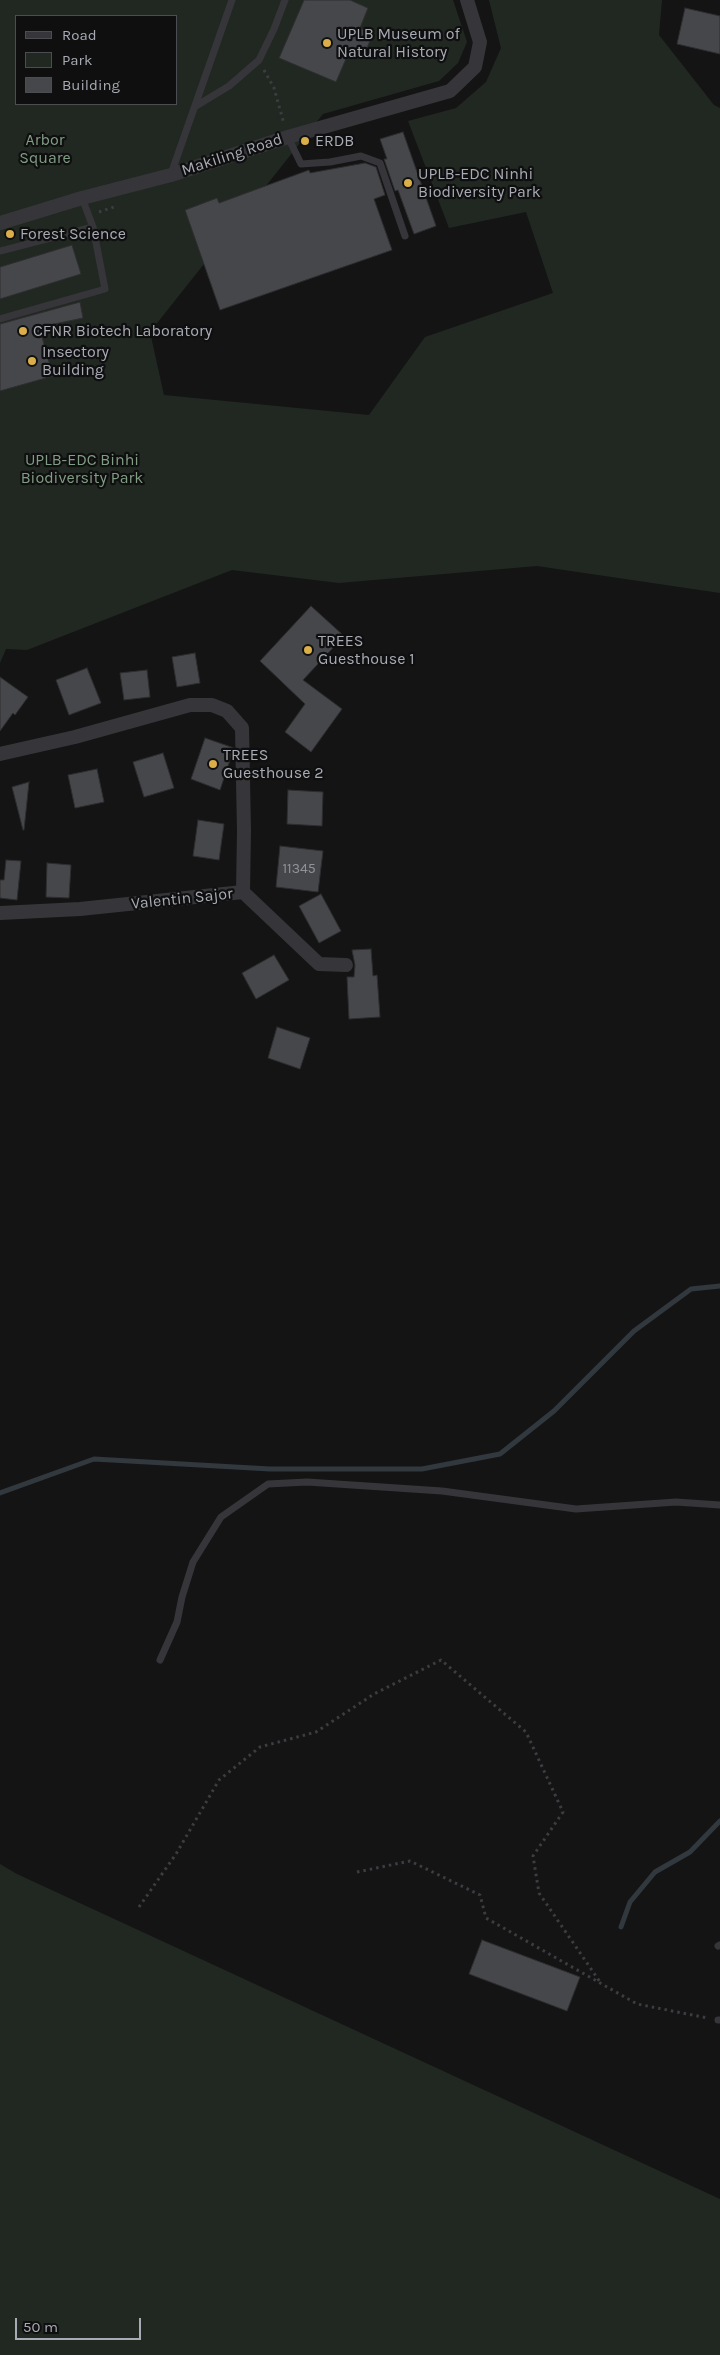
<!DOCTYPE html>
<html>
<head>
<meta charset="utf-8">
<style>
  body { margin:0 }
  #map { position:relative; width:720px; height:2355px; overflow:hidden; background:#141415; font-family:Karla,sans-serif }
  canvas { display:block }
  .legend { position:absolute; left:15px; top:15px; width:162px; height:90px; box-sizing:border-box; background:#0f0f10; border:1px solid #4c4d52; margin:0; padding:6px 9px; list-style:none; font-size:15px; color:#a8abb4 }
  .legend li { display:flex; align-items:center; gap:10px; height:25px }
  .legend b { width:25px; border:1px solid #4c4d52 }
  .scale { position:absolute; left:15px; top:2318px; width:126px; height:22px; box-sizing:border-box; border:2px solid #a8abb4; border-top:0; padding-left:6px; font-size:15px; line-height:18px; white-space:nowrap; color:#a8abb4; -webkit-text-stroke:4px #0f0f10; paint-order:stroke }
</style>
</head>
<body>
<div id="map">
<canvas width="720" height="2355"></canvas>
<ul class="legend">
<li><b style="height:6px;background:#36363a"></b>Road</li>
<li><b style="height:14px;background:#212822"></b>Park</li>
<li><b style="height:14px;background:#46474a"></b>Building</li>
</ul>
<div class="scale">50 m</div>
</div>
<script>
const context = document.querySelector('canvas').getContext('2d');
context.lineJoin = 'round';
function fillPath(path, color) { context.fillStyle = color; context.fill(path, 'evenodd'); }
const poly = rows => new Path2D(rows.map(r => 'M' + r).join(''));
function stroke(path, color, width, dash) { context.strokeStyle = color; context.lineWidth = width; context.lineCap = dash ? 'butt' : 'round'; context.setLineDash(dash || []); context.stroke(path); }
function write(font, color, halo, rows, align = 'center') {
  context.font = font + ' Karla,sans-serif'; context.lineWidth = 4.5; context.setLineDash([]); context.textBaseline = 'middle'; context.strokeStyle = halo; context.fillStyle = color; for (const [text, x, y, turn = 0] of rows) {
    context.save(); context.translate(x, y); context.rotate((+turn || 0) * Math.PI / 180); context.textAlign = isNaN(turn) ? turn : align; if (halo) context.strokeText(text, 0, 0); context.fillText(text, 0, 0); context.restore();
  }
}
fillPath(poly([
  [0,0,453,0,467,42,458,63,439,81,323,114,150,332,164,395,369,415,425,337,553,293,526,212,449,228,408,121,456,108,486,82,501,48,489,0,662,0,659,35,714,105,720,108,720,593,537,566,339,583,232,570,27,650,6,649,0,663],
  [16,16,176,16,176,104,16,104],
  [0,1864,17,1874,720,2199,720,2355,0,2355]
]), '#212822');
stroke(poly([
  [0,1493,94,1459,270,1469,422,1469,500,1454,554,1411,634,1331,691,1289,720,1286],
  [621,1927,630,1902,655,1872,690,1852,720,1821]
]), '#31383e', 5);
const building = poly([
  [304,0,350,0,368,8,360,28,373,34,363,57,349,52,336,82,279,58,304,0],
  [685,8,720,16,720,54,677,44,685,8],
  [403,132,436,226,414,234,398,190,395,191,384,159,387,159,380,139,403,132],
  [365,163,376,167,385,195,374,199,392,250,220,310,185,210,217,198,219,203,309,170,310,173,365,163],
  [72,245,81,274,0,299,0,267,72,245],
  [80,302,83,318,45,326,47,336,42,337,53,376,0,391,0,324,80,302],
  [311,606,344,636,303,680,342,709,311,752,285,732,305,704,260,661,311,606],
  [195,653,200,683,177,687,172,657,195,653],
  [87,668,101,703,69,715,56,680,87,668],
  [147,670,150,697,124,700,120,673,147,670],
  [0,677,28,697,15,715,13,713,0,731,0,677],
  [205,738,234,748,220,790,191,779,205,738],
  [163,753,174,788,144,797,133,762,163,753],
  [97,769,104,802,75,808,68,775,97,769],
  [29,782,24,830,23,830,12,787,29,782],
  [288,790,323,792,322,826,287,824,288,790],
  [198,820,224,824,219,860,193,856,198,820],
  [280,846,323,851,318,892,276,887,280,846],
  [6,860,21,861,17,900,0,898,0,880,4,880,6,860],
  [47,863,71,865,69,898,46,897,47,863],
  [321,894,341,931,319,943,299,906,321,894],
  [371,949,373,976,377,975,380,1017,349,1019,347,977,354,977,355,965,352,950,371,949],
  [274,955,289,980,256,999,242,973,274,955],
  [277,1027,310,1038,300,1069,268,1058,277,1027],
  [482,1940,580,1977,567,2011,469,1974,482,1940]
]);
fillPath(building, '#46474a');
stroke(building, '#2e2e31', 1);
stroke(poly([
  [264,70,274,88,284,124],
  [99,212,114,207],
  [357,1872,410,1861,480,1895,486,1918,637,2004,708,2018],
  [139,1907,176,1854,219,1780,260,1747,316,1732,374,1694,441,1660,526,1732,563,1812,533,1856,539,1893,600,1982]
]), '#3c3d41', 3, [2.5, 4]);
stroke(poly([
  [196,106,229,86,259,60,274,29,285,0],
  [288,137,301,164,330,162,361,156,380,163,405,236],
  [171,174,232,0],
  [0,251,93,227],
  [0,319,105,289,93,227,82,198],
  [160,1660,177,1622,182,1597,193,1562,221,1517,268,1484,307,1482,442,1491,576,1509,676,1502,720,1505],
  [718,1946,720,1945],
  [718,2020,720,2020]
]), '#36363a', 7);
stroke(poly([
  [0,223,82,198,171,175,288,137,450,91,475,67,480,42,467,0],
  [0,754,75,737,190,705,212,705,227,711,242,728,244,831,243,892,80,909,0,913],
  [243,892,319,964,346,965]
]), '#36363a', 14);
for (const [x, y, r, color] of [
  [327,43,5,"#daae48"],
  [305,141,5,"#daae48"],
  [408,183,5,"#daae48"],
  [10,234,5,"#daae48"],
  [23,331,5,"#daae48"],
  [32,361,5,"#daae48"],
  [308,650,5,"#daae48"],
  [213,764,5,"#daae48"]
]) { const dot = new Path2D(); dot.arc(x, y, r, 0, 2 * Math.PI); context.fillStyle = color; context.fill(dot); stroke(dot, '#0f0f10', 2); }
write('14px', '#90929a', null, [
  ["11345",299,869]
]);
write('16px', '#a8abb4', '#0f0f10', [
  ["UPLB Museum of",337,34],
  ["Natural History",337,52],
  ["ERDB",315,141],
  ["UPLB-EDC Ninhi",418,174],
  ["Biodiversity Park",418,192],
  ["Forest Science",20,234],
  ["CFNR Biotech Laboratory",33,331],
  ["Insectory",42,352],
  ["Building",42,370],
  ["TREES",318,641],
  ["Guesthouse 1",318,659],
  ["TREES",223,755],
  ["Guesthouse 2",223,773]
], 'left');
write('16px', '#819d84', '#0f0f10', [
  ["Arbor",45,140],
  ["Square",45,158],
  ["UPLB-EDC Binhi",82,460],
  ["Biodiversity Park",82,478]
]);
write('16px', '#a8abb4', '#0f0f10', [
  ["Makiling Road",232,155,-18],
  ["Valentin Sajor",182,899,-6]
]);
</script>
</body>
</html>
